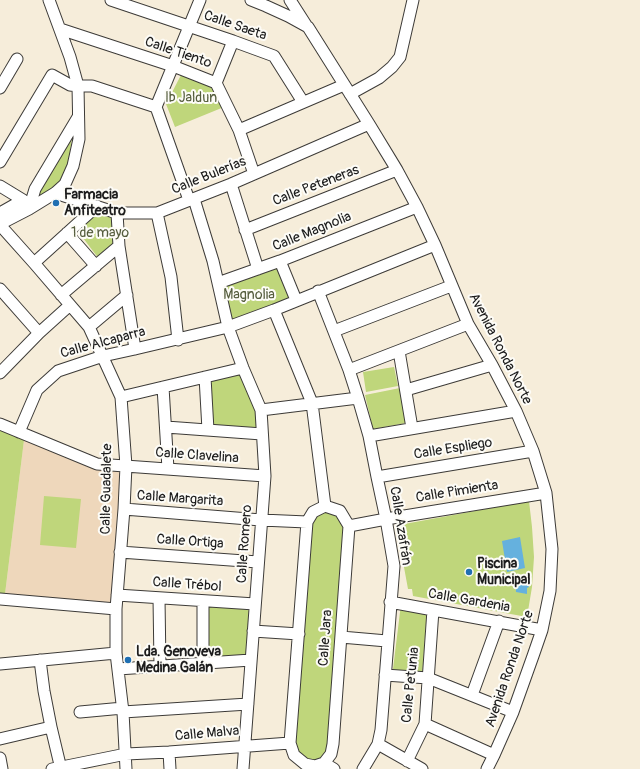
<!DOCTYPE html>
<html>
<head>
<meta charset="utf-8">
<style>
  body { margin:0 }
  canvas { display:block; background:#f6edda }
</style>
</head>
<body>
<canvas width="640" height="769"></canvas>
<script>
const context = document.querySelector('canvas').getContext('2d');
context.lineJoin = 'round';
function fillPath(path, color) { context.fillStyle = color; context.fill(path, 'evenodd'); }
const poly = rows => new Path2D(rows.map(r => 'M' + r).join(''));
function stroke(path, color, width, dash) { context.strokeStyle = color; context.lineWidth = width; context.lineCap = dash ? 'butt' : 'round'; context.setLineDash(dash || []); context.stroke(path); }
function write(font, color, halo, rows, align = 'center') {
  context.font = font + ' Pangolin,sans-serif'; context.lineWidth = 4; context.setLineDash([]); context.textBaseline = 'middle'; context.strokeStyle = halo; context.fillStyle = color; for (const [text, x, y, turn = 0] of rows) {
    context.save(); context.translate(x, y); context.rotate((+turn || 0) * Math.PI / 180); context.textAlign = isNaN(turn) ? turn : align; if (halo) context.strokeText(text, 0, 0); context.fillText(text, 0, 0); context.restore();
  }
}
fillPath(poly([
  [24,440,121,471,111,604,5,594]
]), '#eed7bb');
fillPath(poly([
  [181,75,213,85,224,107,175,127,166,104],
  [73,131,68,166,66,172,57,187,33,201],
  [99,208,115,212,118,244,99,259,77,230],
  [277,268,289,298,232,320,225,287],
  [394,367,398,386,366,392,363,372],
  [241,373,257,413,257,429,213,426,211,380],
  [400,388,406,423,373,429,365,395],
  [0,429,24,440,5,594,0,594],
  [44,496,81,499,76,548,40,545],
  [529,501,532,527,534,557,532,587,527,617,413,596,412,589,408,589,397,529,399,528,399,525],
  [326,510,339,513,346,527,330,744,324,758,312,762,300,757,295,746,310,523,315,514],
  [401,604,427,609,422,677,393,669],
  [207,606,249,609,246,655,208,657]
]), '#bfd67b');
fillPath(poly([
  [520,537,525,568,507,572,502,541],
  [527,576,529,587,527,588,527,594,516,592,515,578]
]), '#65b1de');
const minor = poly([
  [111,0,233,41,274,56,303,102],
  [251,0,266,6,288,16,308,27,369,124,397,170,417,207,435,245,468,324,492,365,516,411,533,451,546,493,552,549,550,591,542,630,533,656,513,712,494,755,487,769],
  [290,0,306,25],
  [60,29,173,66,216,83,239,130,254,174],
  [216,83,233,41],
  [0,88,17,59],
  [350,94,379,78,392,67,400,57,413,0],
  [156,107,200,0],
  [156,107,189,200],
  [239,130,344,85],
  [0,162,52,75,70,85,78,86,92,86,156,107],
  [231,184,258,269],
  [0,186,23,200,29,209],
  [55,193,117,213,157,213,231,184,369,124],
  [194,199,213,261,228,327,243,368,261,410,265,476,243,769],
  [29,209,35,189,78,117],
  [0,213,23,200],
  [117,213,119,246,135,349],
  [157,213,171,277,178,340],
  [0,224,29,209,55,193,65,184,73,166,79,139,78,86,70,57,49,0],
  [0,225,34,263,89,327,121,397,126,466,124,509,116,609,116,653,123,712,126,769],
  [245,230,397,170],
  [67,233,96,266],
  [280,261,296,300],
  [34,263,97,206],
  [218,283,280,261,417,207],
  [0,289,39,333],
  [318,291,349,370,358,398,369,436,377,477,386,519,394,566,381,730,378,744,363,769],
  [61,295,119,246],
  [274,310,312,403,325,506],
  [89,327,127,295],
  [334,331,451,286],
  [399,351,412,428],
  [349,370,468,324],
  [0,373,39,333,70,305],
  [205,377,208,430],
  [163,387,168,469],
  [406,390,492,365],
  [121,397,243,368],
  [261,410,358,398],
  [0,424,97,464,265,476],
  [166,427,262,434],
  [19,432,37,390,58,371,103,356,135,349,228,327,274,310,435,245],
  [369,436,516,411],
  [377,477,533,451],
  [325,506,340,511,349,526,333,744,331,754,324,763,315,766,305,764,294,755,290,743,307,522,313,512,325,506],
  [124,509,261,520,307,522],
  [349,526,386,519,546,493],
  [120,552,258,562],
  [117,595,255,604],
  [159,598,160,666],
  [0,599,116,609],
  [203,601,203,663],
  [390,602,542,630],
  [253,631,299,634],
  [341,637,387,641],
  [40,660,44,691,51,727,61,769],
  [0,664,116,653],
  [118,669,251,660],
  [385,675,428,678,513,712],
  [472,695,499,621],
  [80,712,123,708],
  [123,712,248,704],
  [425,724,494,755],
  [0,739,51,727],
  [378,744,422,769],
  [169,752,170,769],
  [0,758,2,769],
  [407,761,425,724,433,610],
  [324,763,334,769],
  [52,769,126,754,169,752,290,743]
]);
stroke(minor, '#3d3b38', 13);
stroke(minor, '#fff', 11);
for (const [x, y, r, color] of [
  [56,203,4,"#1f6fb2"],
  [469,572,4,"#1f6fb2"],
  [128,660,4,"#1f6fb2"]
]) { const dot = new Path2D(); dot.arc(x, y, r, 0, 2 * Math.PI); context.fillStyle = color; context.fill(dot); stroke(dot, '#fdfcf7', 1.5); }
write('14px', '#1c1c1c', '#fdfcf7', [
  ["Calle Saeta",235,26,19],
  ["Calle Tiento",178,53,19],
  ["Calle Bulerías",209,176,-22],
  ["Calle Peteneras",316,186,-21],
  ["Calle Magnolia",312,232,-22],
  ["Calle Alcaparra",103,343,-15],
  ["Avenida Ronda Norte",500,349,63],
  ["Calle Espliego",453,449,-9],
  ["Calle Clavelina",197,456,4],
  ["Calle Guadalete",107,489,-89],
  ["Calle Pimienta",457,492,-9],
  ["Calle Margarita",180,499,4],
  ["Calle Azafrán",400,526,81],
  ["Calle Ortiga",190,542,4],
  ["Calle Romero",245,544,-86],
  ["Calle Trébol",187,585,4],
  ["Calle Gardenia",469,601,10],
  ["Calle Jara",326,638,-86],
  ["Avenida Ronda Norte",510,669,-71],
  ["Calle Petunia",411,685,-84],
  ["Calle Malva",207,734,-5]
]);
write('14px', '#555d3d', '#fdfcf7', [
  ["Ib Jaldun",191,98],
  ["1 de mayo",100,233],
  ["Magnolia",249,295]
]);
write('bold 14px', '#1c1c1c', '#fdfcf7', [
  ["Farmacia",64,195],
  ["Anfiteatro",64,211],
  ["Piscina",477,564],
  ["Municipal",477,580],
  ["Lda. Genoveva",136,652],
  ["Medina Galán",136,668]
], 'left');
</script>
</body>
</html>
